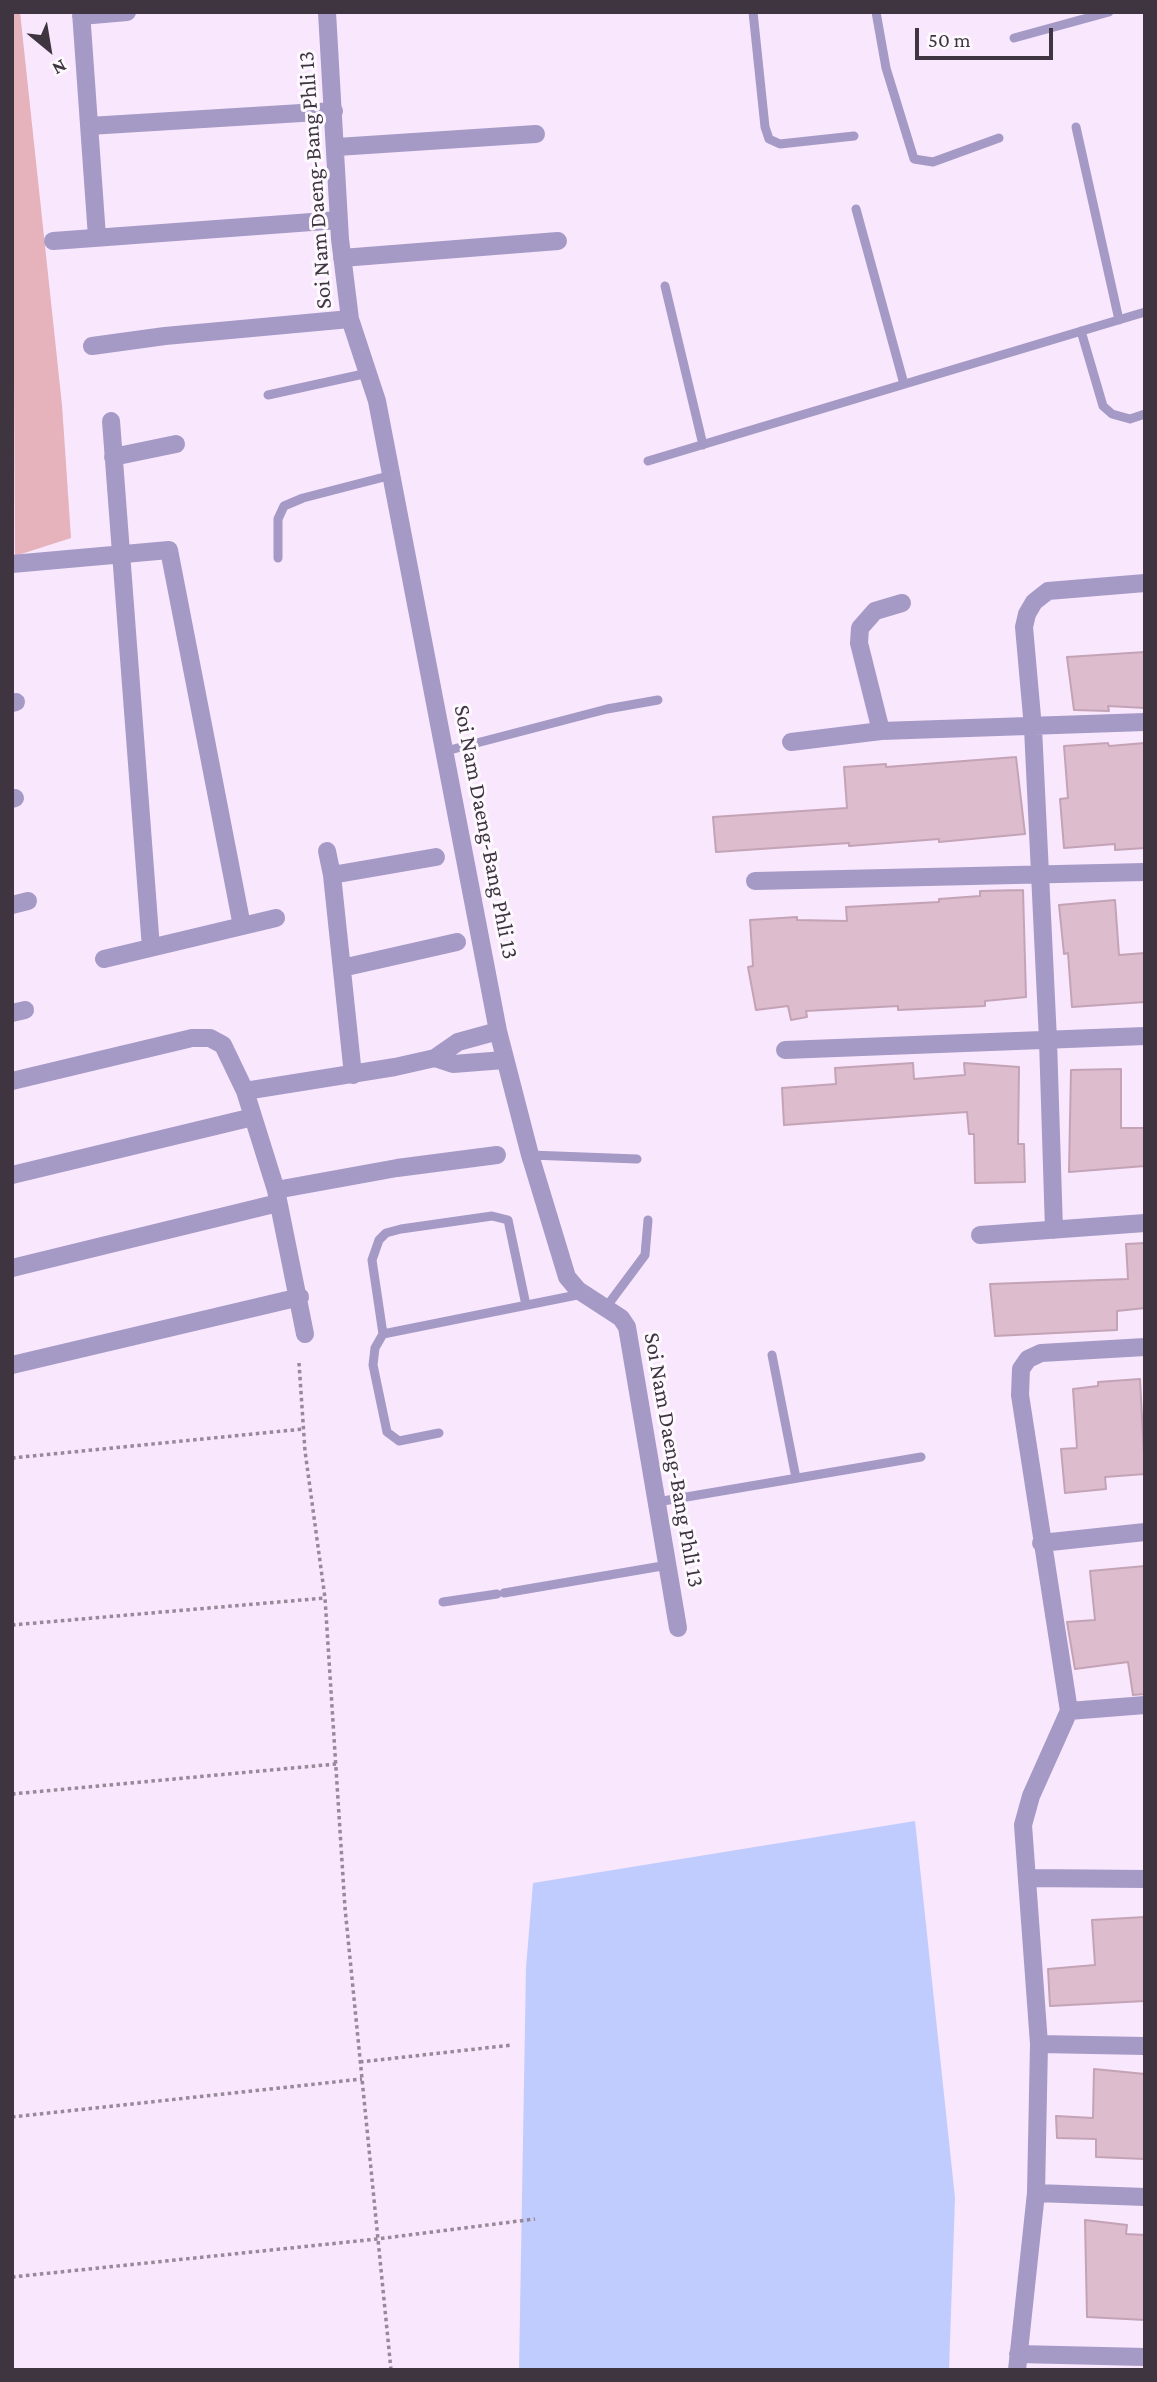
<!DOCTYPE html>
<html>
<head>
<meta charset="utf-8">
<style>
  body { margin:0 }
  #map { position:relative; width:1157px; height:2382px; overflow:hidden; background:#f9e7fd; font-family:"Crimson Pro",serif }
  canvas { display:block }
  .frame { position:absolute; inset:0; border:14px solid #3e3540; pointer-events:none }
  .north { position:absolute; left:14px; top:14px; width:70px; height:70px; -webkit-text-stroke:5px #fef9ff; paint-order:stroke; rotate:150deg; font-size:19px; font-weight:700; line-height:28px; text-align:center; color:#3e3540 }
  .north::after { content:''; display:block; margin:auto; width:24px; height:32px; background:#3e3540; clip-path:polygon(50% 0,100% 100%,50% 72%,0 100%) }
  .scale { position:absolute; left:915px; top:28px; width:138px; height:32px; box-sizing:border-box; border:4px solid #3e3540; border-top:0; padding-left:9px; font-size:21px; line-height:24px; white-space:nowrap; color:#3e3540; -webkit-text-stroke:5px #fef9ff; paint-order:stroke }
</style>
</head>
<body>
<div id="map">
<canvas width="1157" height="2382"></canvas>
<div class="frame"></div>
<div class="north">N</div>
<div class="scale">50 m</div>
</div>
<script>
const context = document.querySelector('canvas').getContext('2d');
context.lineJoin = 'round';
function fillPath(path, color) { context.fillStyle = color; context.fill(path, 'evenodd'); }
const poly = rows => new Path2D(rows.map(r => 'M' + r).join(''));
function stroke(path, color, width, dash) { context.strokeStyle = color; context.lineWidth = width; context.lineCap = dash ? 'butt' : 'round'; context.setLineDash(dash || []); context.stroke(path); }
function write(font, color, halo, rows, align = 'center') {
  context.font = font + ' "Crimson Pro",serif'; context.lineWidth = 6; context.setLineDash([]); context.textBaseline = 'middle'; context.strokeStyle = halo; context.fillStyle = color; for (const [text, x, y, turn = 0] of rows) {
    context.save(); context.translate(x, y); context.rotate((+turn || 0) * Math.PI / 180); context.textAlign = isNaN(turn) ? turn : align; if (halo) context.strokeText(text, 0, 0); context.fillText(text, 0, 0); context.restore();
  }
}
fillPath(poly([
  [12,12,20,12,62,405,71,538,15,556]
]), '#e6b2bb');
fillPath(poly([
  [915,1821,955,2198,949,2370,519,2370,526,1968,533,1883]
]), '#c0ccfd');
const building = poly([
  [1145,652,1145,708,1108,706,1109,711,1074,710,1067,657,1145,652],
  [1108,743,1109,746,1145,743,1145,848,1115,850,1115,844,1064,848,1060,799,1068,798,1064,746,1108,743],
  [1016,757,1025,834,939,842,939,839,849,846,849,843,716,852,713,817,847,808,844,767,886,764,886,767,1016,757],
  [1023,890,1026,997,985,1001,985,1006,898,1010,898,1006,806,1011,807,1017,791,1020,788,1006,756,1010,748,967,753,966,750,920,797,917,797,920,847,921,846,907,939,902,939,899,980,896,980,891,1023,890],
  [1115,900,1119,955,1145,953,1145,1002,1072,1007,1068,953,1064,954,1059,905,1115,900],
  [913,1063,914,1079,965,1075,964,1063,1019,1067,1018,1144,1024,1144,1025,1182,975,1183,974,1134,969,1134,967,1112,784,1125,782,1088,836,1084,835,1068,913,1063],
  [1121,1069,1121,1128,1145,1128,1145,1166,1069,1172,1071,1070,1121,1069],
  [1145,1243,1145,1308,1117,1311,1117,1330,995,1336,990,1284,1128,1279,1126,1244,1145,1243],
  [1140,1379,1145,1474,1105,1477,1106,1489,1065,1493,1061,1449,1077,1448,1073,1389,1098,1386,1098,1382,1140,1379],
  [1145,1566,1145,1694,1133,1695,1128,1662,1075,1669,1067,1622,1095,1620,1090,1571,1145,1566],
  [1145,1917,1145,2001,1050,2006,1048,1969,1095,1965,1092,1920,1145,1917],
  [1094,2069,1145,2074,1145,2159,1096,2157,1096,2139,1057,2138,1056,2116,1093,2118,1094,2069],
  [1085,2220,1127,2225,1126,2234,1145,2235,1145,2320,1087,2317,1085,2220]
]);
fillPath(building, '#ddbcce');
stroke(building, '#c3a3b5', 2);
stroke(poly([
  [299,1363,305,1451,325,1598,345,1908,391,2370],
  [12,1458,303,1429],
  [12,1625,325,1598],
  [12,1794,336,1764],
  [360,2062,512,2045],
  [12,2117,362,2079],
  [12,2277,377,2239,535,2219]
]), '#968999', 3.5, [3.5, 3.5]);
stroke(poly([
  [753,12,765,127,769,139,780,144,854,136],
  [876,12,886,68,914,159,933,162,999,138],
  [1014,38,1109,12],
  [1076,127,1119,320],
  [856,209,904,384],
  [665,286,703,445],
  [1081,331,1103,406,1112,414,1130,419,1145,414],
  [268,395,368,373],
  [648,461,1145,312],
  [278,558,278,519,284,506,303,498,392,475],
  [446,751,607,709,658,700],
  [530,1155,637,1159],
  [607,1306,645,1255,648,1220],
  [383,1334,372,1260,379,1240,386,1233,401,1229,492,1216,508,1220,526,1305],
  [772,1355,796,1478],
  [439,1433,399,1441,387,1432,373,1365,375,1348,383,1334,582,1294],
  [657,1502,921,1457],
  [504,1593,668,1565],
  [443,1602,497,1594]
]), '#a599c6', 9);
stroke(poly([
  [81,12,97,237],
  [327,12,340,239,350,319,377,401,498,1031,530,1155,567,1277,578,1290,621,1318,627,1327,678,1628],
  [81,16,127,12],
  [89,126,334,111],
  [337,147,536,134],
  [53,241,339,220],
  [342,258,558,241],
  [92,346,165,336,350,319],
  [111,421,151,948],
  [113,457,176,444],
  [12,564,169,550,242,926],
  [12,703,16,702],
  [881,731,859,643,860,628,875,611,902,603],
  [791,742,881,731,1145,722],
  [12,799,15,798],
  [327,851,332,875,353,1075],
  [332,875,436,857],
  [755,881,1145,872],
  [12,905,28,901],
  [104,959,276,918],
  [342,968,457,942],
  [12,1013,25,1010],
  [785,1050,1145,1036],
  [435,1058,453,1064,504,1060],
  [12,1081,192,1038,210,1038,223,1045,245,1091,276,1190,305,1334],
  [245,1091,395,1067,435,1058,458,1042,498,1031],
  [12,1175,253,1117],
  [276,1190,397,1168,497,1155],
  [1054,1230,1048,1040,1033,728,1024,627,1027,614,1034,602,1048,591,1145,583],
  [980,1235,1145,1223],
  [12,1268,278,1203],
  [12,1365,300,1297],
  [1041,1543,1145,1532],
  [1069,1711,1145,1705],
  [1028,1878,1145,1879],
  [1039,2044,1145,2046],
  [1036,2193,1145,2197],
  [1018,2354,1145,2357],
  [1017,2370,1036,2193,1039,2044,1023,1825,1031,1796,1069,1711,1020,1395,1021,1369,1028,1359,1041,1353,1145,1347]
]), '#a599c6', 18);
write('23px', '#3e3540', '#fef9ff', [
  ["Soi Nam Daeng-Bang Phli 13",315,180,-94],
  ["Soi Nam Daeng-Bang Phli 13",486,832,79],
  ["Soi Nam Daeng-Bang Phli 13",674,1460,80]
]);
</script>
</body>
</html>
